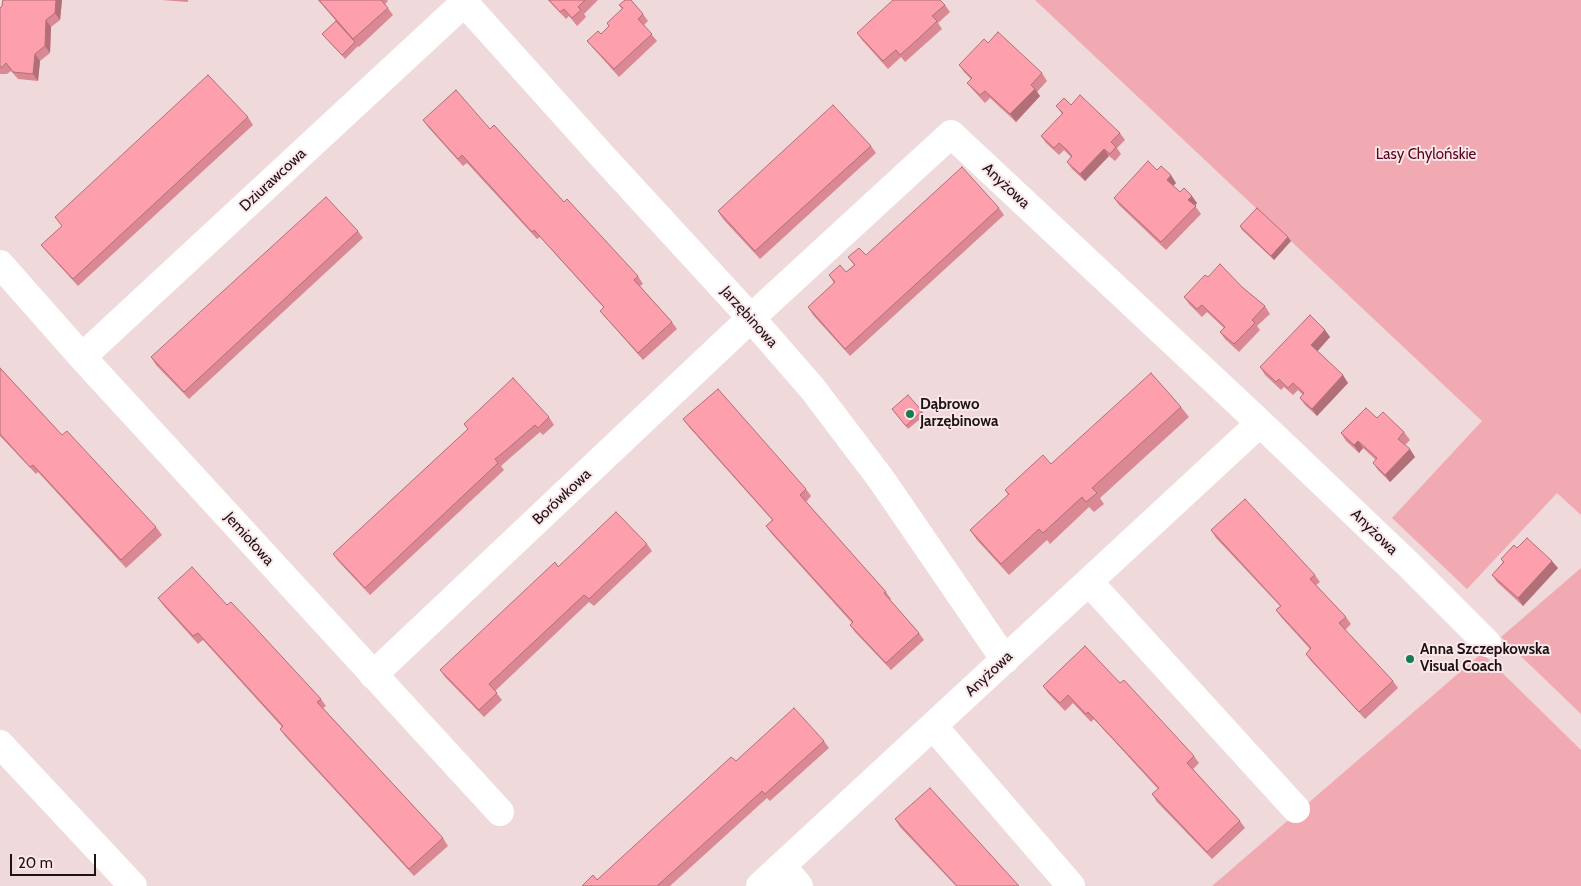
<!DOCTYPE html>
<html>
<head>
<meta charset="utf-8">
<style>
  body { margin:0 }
  #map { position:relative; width:1581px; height:886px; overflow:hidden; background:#efd9db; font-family:Cabin,sans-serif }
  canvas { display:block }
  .scale { position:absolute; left:10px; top:854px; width:86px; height:22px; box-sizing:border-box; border:2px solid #1b1415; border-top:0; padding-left:6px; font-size:15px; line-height:18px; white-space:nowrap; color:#1b1415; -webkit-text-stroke:4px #fce6e9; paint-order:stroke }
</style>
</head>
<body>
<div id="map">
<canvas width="1581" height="886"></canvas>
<div class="scale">20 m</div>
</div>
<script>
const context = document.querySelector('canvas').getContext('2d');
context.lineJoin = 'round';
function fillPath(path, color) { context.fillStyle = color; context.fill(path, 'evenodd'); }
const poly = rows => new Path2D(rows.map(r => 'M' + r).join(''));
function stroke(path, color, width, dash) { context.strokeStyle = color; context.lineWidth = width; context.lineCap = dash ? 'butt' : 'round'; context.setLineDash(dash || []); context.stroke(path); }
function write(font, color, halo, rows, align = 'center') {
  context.font = font + ' Cabin,sans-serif'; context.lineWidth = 4; context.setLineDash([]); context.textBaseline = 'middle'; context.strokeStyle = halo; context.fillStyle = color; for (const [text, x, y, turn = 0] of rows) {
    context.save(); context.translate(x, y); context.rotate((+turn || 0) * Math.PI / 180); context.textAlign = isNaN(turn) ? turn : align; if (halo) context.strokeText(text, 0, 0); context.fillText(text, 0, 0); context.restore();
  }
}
fillPath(poly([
  [1035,0,1581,0,1581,515,1557,493,1467,589,1392,518,1482,421],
  [1581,568,1581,714,1501,637],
  [1482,653,1581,750,1581,886,1212,886]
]), '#f1a9b2');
stroke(poly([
  [462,0,603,157,751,318,812,388,881,479,1005,660],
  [0,264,82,357,500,812],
  [82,357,464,3],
  [1089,582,1296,809],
  [373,675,751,318,951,134,1260,423,1409,565,1487,643],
  [933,726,1071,886],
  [782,866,799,886],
  [760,886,1260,423]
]), '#fff', 28);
stroke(poly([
  [0,744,133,886]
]), '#fff', 28);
fillPath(poly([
  [62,0,60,20,51,27,50,53,40,61,38,81,18,79,11,71,7,74,0,74,0,8,2,6],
  [162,0,188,0,188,2],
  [318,0,387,0,388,1,385,4,393,15,359,47,358,46,345,59,322,34,336,21],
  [548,0,598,0,584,14,586,17,577,26,569,16,566,19],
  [619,5,643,14,648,21,644,25,657,41,619,77,593,48,587,41,601,34,609,26,622,9],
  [945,5,950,12,938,23,942,29,905,62,901,57,888,69,862,40,857,33],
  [988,43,1042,73,1047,81,1037,92,1040,96,1016,122,990,98,985,103,973,90,967,83,971,79,964,72,959,65],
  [1071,105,1120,133,1125,140,1117,148,1121,154,1115,161,1109,156,1085,181,1072,169,1067,162,1071,157,1064,150,1059,155,1046,143,1041,136,1062,114,1056,106],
  [248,117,253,125,78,286,47,252,41,245,62,226,55,217],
  [423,120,490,129,638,276,643,284,640,286,672,322,677,329,643,360,606,318,600,311,604,308,540,237,537,239,467,163,463,166,428,127],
  [871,146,876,153,760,259,723,219,718,211],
  [1157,170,1176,183,1173,186,1180,192,1197,203,1195,206,1201,214,1166,250,1119,205,1114,198],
  [999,208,1004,215,850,356,813,315,808,307,834,283,829,275,846,272,854,265,848,257,866,255],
  [1240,226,1288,237,1291,241,1274,260,1242,230],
  [358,231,363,238,189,399,156,365,151,357],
  [1208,277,1242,287,1265,306,1270,314,1257,326,1260,330,1239,352,1225,339,1220,332,1224,328,1207,312,1202,317,1189,304,1184,297],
  [1325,330,1330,337,1317,351,1348,383,1317,416,1305,405,1300,398,1303,395,1298,390,1293,395,1284,387,1281,390,1265,375,1260,367],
  [0,368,62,435,156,527,162,535,126,568,38,472,36,474,0,436],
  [1181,407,1189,417,1100,498,1104,504,1094,512,1089,507,1050,544,1047,540,1009,575,977,540,970,530,1008,495,1005,490,1051,464],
  [892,409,922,411,925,415,908,429],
  [549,417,554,425,543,435,540,432,510,458,501,466,504,470,370,595,338,561,333,554,468,429,464,424],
  [1377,418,1404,432,1410,440,1405,445,1415,457,1390,482,1378,470,1373,463,1376,460,1363,448,1359,453,1346,441,1341,433],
  [683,419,806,489,811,496,806,502,886,592,891,599,890,600,919,633,924,640,891,670,855,632,850,625,852,623,771,533,766,526,772,520,689,427],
  [1211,530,1315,575,1320,582,1316,585,1346,617,1351,624,1345,630,1393,681,1398,688,1365,719,1311,661,1306,654,1310,649,1281,617,1276,610,1280,606,1216,538],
  [647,544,652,551,594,606,589,602,495,691,502,700,484,717,445,677,440,670,558,567],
  [1517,548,1558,568,1523,606,1497,582,1492,575,1503,562,1501,559],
  [158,598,227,605,321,699,326,706,323,708,443,838,448,846,414,876,285,736,280,729,282,727,203,640,198,644,163,605],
  [1120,683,1194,756,1199,763,1193,769,1240,821,1245,828,1212,859,1157,802,1152,794,1158,789,1094,719,1091,722,1073,703,1065,711,1048,693,1043,686],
  [824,741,829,748,770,801,767,798,670,886,582,886,597,880,736,761],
  [895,819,1019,886,956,886,900,827]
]), '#da8994');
fillPath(poly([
  [56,0,62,0,60,20,55,13],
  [46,20,51,27,50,53,45,46],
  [35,54,40,61,38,81,33,74],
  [1035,89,1040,96,1016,122,1010,114],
  [1104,149,1109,156,1085,181,1080,174],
  [1171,175,1176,183,1172,187,1167,180],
  [1192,196,1197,203,1193,207,1188,200],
  [1288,237,1291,241,1274,260,1271,256],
  [1325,330,1330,337,1316,353,1311,345],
  [1343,375,1348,383,1317,416,1312,409],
  [1358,441,1363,448,1359,453,1354,445],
  [1410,449,1415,457,1390,482,1385,475],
  [1552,561,1558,568,1523,606,1518,598]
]), '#b16f78');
const building = poly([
  [3,0,56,0,55,13,46,20,45,46,35,54,33,74,13,72,6,63,2,67,0,67,0,8,2,6,3,0],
  [319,0,381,0,388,8,353,39,319,0],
  [549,0,585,0,578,7,581,10,572,18,564,9,560,12,549,0],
  [625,0,631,0,643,14,638,19,652,34,614,69,587,41,598,31,601,34,609,26,607,23,623,8,619,5,625,0],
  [893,0,940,0,945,5,932,16,937,21,918,39,900,55,896,50,883,61,857,33,893,0],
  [336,21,355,42,342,55,322,34,336,21],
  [998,32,1042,73,1031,85,1035,89,1010,114,985,91,980,95,967,83,972,78,959,65,984,39,988,43,998,32],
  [208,75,248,117,73,279,41,245,62,226,55,217,208,75],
  [456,90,490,129,494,125,564,202,567,199,638,276,634,280,672,322,638,353,600,311,604,307,534,230,532,232,462,155,458,159,423,120,456,90],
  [1080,95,1120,133,1111,142,1116,147,1110,154,1104,149,1080,174,1067,162,1072,156,1066,149,1059,143,1054,148,1041,136,1063,113,1056,106,1064,98,1071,105,1080,95],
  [833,105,871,146,755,251,718,211,833,105],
  [1148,161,1157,170,1161,166,1171,175,1167,180,1180,192,1184,188,1192,196,1188,200,1196,206,1161,242,1114,198,1148,161],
  [962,167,999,208,845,349,808,307,835,282,829,275,840,265,846,272,855,265,848,257,859,248,866,255,962,167],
  [326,197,358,231,184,392,151,357,326,197],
  [1257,208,1288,237,1271,256,1240,226,1257,208],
  [1220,264,1242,287,1265,306,1252,320,1255,323,1234,344,1220,332,1225,327,1202,305,1197,309,1184,297,1205,275,1208,277,1220,264],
  [1310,315,1325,330,1311,345,1343,375,1312,409,1300,398,1304,393,1293,383,1288,388,1279,379,1276,382,1260,367,1310,315],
  [0,368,62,435,67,431,156,527,121,560,33,465,30,467,0,434,0,368],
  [1151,373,1181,407,1092,488,1097,493,1086,502,1082,497,1043,533,1039,529,1001,564,970,530,1009,494,1005,490,1043,455,1051,464,1151,373],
  [513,378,549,417,538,428,535,425,505,451,495,459,498,463,365,588,333,554,468,429,464,424,513,378],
  [718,389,806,489,800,495,886,592,884,593,919,633,886,663,850,625,853,622,766,526,773,520,683,419,718,389],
  [908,395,922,411,906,426,892,409,908,395],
  [1366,408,1377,418,1383,412,1404,432,1398,439,1410,449,1385,475,1373,463,1377,458,1358,441,1354,445,1341,433,1366,408],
  [1245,499,1315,575,1310,579,1346,617,1339,623,1393,681,1359,712,1306,654,1311,648,1276,610,1281,606,1211,530,1245,499],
  [616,512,647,544,589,599,584,595,489,684,497,693,479,710,440,670,555,562,558,567,616,512],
  [1527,538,1552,561,1518,598,1492,575,1504,562,1501,559,1514,545,1517,548,1527,538],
  [192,567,227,605,231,602,249,621,321,699,317,702,443,838,409,869,280,729,283,726,198,633,193,636,158,598,192,567],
  [1085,646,1120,683,1124,680,1194,756,1187,763,1240,821,1207,852,1152,794,1159,788,1088,712,1086,714,1068,695,1060,703,1043,686,1085,646],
  [794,708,824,741,765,794,762,791,657,886,582,886,593,875,597,880,731,757,736,761,794,708],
  [930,788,1019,886,957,886,895,819,930,788]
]);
fillPath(building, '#fd9fac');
stroke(building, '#b16f78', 1);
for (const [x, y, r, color] of [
  [910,414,5,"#177b53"],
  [1410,659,5,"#177b53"]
]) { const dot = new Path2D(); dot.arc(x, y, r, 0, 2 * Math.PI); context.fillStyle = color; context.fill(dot); stroke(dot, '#fce6e9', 2); }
write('15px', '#58031e', '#fce6e9', [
  ["Lasy Chylońskie",1426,155]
]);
write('15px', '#1b1415', '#fce6e9', [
  ["Dziurawcowa",273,180,-43],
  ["Anyżowa",1006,186,43],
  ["Jarzębinowa",749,317,48],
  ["Borówkowa",562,497,-43],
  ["Anyżowa",1374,532,44],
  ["Jemiołowa",249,539,48],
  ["Anyżowa",989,674,-43]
]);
write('bold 15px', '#1b1415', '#fce6e9', [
  ["Dąbrowo",920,405],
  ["Jarzębinowa",920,422],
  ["Anna Szczepkowska",1420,650],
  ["Visual Coach",1420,667]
], 'left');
</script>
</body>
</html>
